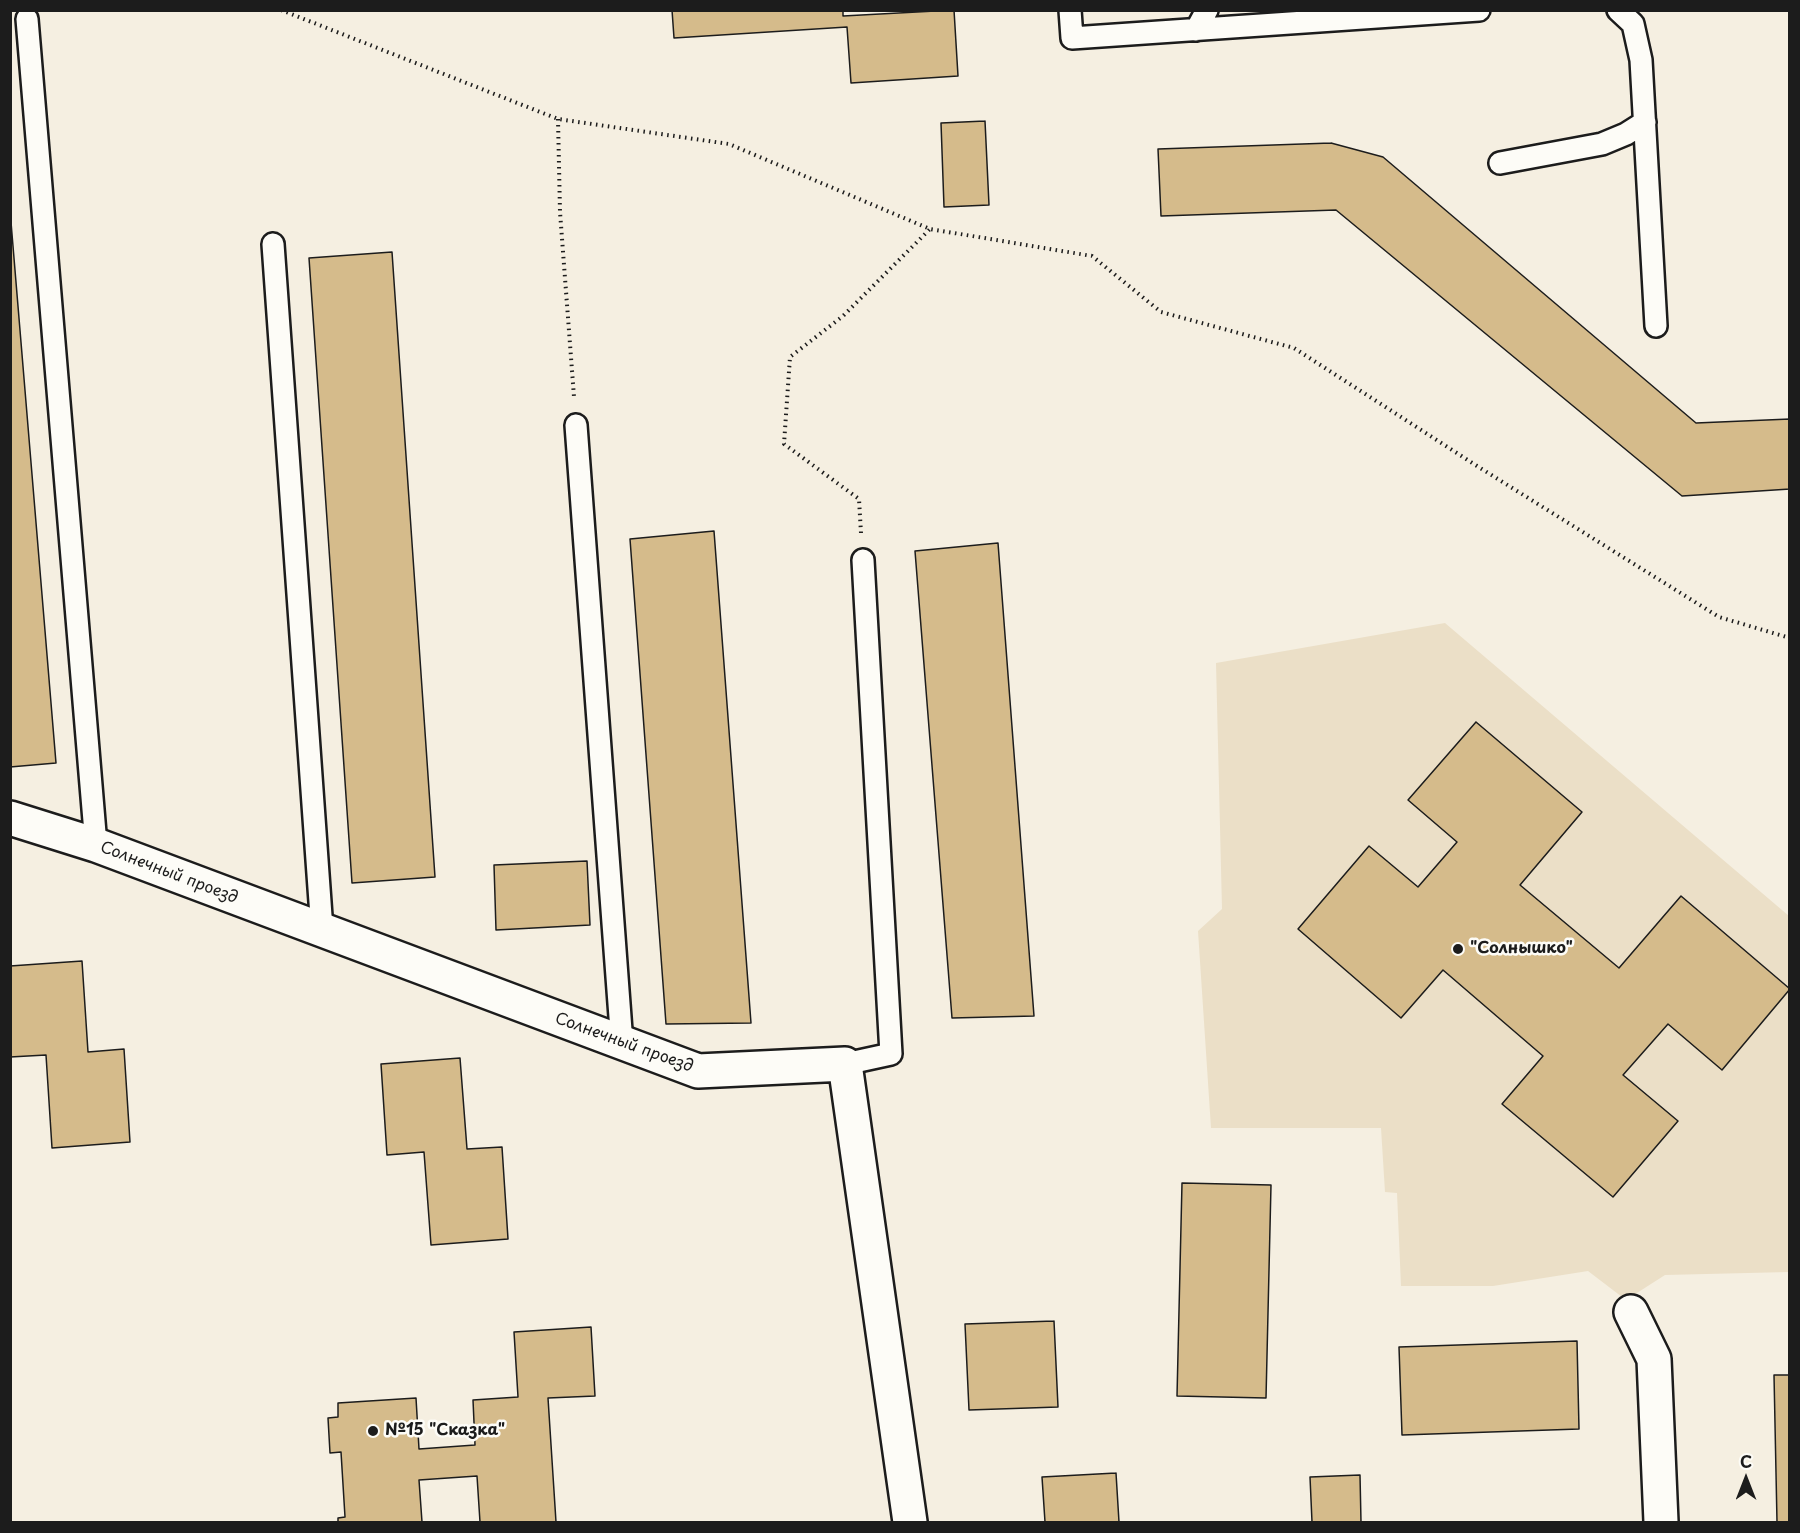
<!DOCTYPE html>
<html>
<head>
<meta charset="utf-8">
<style>
  body { margin:0 }
  #map { position:relative; width:1800px; height:1533px; overflow:hidden; background:#f5efe1; font-family:"Playpen Sans",sans-serif }
  canvas { display:block }
  .frame { position:absolute; inset:0; border:12px solid #1c1c1c; pointer-events:none }
  .north { position:absolute; left:1716px; top:1449px; width:60px; height:60px; -webkit-text-stroke:4px #fdfcf7; paint-order:stroke; rotate:0deg; font-size:16px; font-weight:700; line-height:24px; text-align:center; color:#1c1c1c }
  .north::after { content:''; display:block; margin:auto; width:21px; height:27px; background:#1c1c1c; clip-path:polygon(50% 0,100% 100%,50% 72%,0 100%) }
</style>
</head>
<body>
<div id="map">
<canvas width="1800" height="1533"></canvas>
<div class="frame"></div>
<div class="north">С</div>
</div>
<script>
const context = document.querySelector('canvas').getContext('2d');
context.lineJoin = 'round';
function fillPath(path, color) { context.fillStyle = color; context.fill(path, 'evenodd'); }
const poly = rows => new Path2D(rows.map(r => 'M' + r).join(''));
function stroke(path, color, width, dash) { context.strokeStyle = color; context.lineWidth = width; context.lineCap = dash ? 'butt' : 'round'; context.setLineDash(dash || []); context.stroke(path); }
function write(font, color, halo, rows, align = 'center') {
  context.font = font + ' "Playpen Sans",sans-serif'; context.lineWidth = 5; context.setLineDash([]); context.textBaseline = 'middle'; context.strokeStyle = halo; context.fillStyle = color; for (const [text, x, y, turn = 0] of rows) {
    context.save(); context.translate(x, y); context.rotate((+turn || 0) * Math.PI / 180); context.textAlign = isNaN(turn) ? turn : align; if (halo) context.strokeText(text, 0, 0); context.fillText(text, 0, 0); context.restore();
  }
}
fillPath(poly([
  [1445,623,1789,916,1789,1272,1665,1275,1626,1300,1588,1271,1493,1286,1401,1286,1397,1193,1385,1192,1381,1128,1211,1128,1198,931,1222,909,1216,663]
]), '#ebdfc7');
const building = poly([
  [672,10,843,10,843,16,954,10,958,76,851,83,847,27,674,38,672,10],
  [985,121,989,205,944,207,941,123,985,121],
  [1331,143,1383,157,1696,423,1790,419,1790,489,1682,496,1336,210,1161,216,1158,149,1331,143],
  [10,210,56,763,10,767,10,210],
  [392,252,435,877,352,883,309,258,392,252],
  [714,531,751,1023,666,1024,630,539,714,531],
  [998,543,1034,1016,952,1018,915,551,998,543],
  [1476,722,1582,812,1520,885,1619,968,1681,896,1790,989,1722,1070,1668,1024,1623,1075,1678,1121,1613,1197,1502,1104,1543,1056,1443,970,1401,1018,1298,929,1369,846,1418,887,1457,842,1408,800,1476,722],
  [587,861,590,925,496,930,494,865,587,861],
  [82,961,88,1052,124,1049,130,1142,52,1148,46,1055,10,1057,10,966,82,961],
  [460,1058,467,1149,502,1147,508,1239,431,1245,424,1152,387,1155,381,1064,460,1058],
  [1182,1183,1271,1185,1266,1398,1177,1396,1182,1183],
  [1054,1321,1058,1407,969,1410,965,1324,1054,1321],
  [591,1327,595,1396,548,1398,556,1522,480,1522,477,1476,419,1480,422,1522,338,1522,338,1518,345,1517,341,1452,330,1453,328,1418,338,1417,338,1403,416,1398,419,1449,475,1445,473,1400,518,1397,514,1332,591,1327],
  [1577,1341,1579,1429,1402,1435,1399,1347,1577,1341],
  [1774,1375,1790,1375,1790,1522,1777,1522,1774,1375],
  [1116,1473,1119,1522,1045,1522,1042,1477,1116,1473],
  [1360,1475,1361,1522,1312,1522,1310,1477,1360,1475]
]);
fillPath(building, '#d5bb8b');
stroke(building, '#1c1c1c', 1.5);
const lane = poly([
  [1070,10,1072,38,1479,10],
  [1618,10,1633,24,1641,60,1656,326],
  [27,19,96,845],
  [1196,30,1207,10],
  [1500,163,1602,144,1626,134,1645,122],
  [273,244,322,930],
  [576,425,622,1044],
  [845,1064,891,1054,863,560]
]);
const street = poly([
  [10,818,96,845,698,1071,845,1064,910,1522],
  [1631,1312,1654,1359,1661,1522]
]);
stroke(lane, '#1c1c1c', 26);
stroke(street, '#1c1c1c', 38);
stroke(poly([
  [281,10,558,119,729,144,930,229,1092,256,1161,312,1294,348,1477,466,1719,617,1790,638],
  [558,119,560,212,574,397],
  [861,533,859,499,784,444,790,357,843,316,930,229]
]), '#1c1c1c', 4, [1.5, 4.5]);
stroke(lane, '#fdfcf7', 21);
stroke(street, '#fdfcf7', 33);
for (const [x, y, r, color] of [
  [1458,949,6,"#1c1c1c"],
  [373,1431,6,"#1c1c1c"]
]) { const dot = new Path2D(); dot.arc(x, y, r, 0, 2 * Math.PI); context.fillStyle = color; context.fill(dot); stroke(dot, '#fdfcf7', 2); }
write('16px', '#1c1c1c', '#fdfcf7', [
  ["Солнечный проезд",169,873,21],
  ["Солнечный проезд",624,1043,20]
]);
write('bold 16px', '#1c1c1c', '#fdfcf7', [
  ["\"Солнышко\"",1470,949],
  ["№15 \"Сказка\"",385,1431]
], 'left');
</script>
</body>
</html>
